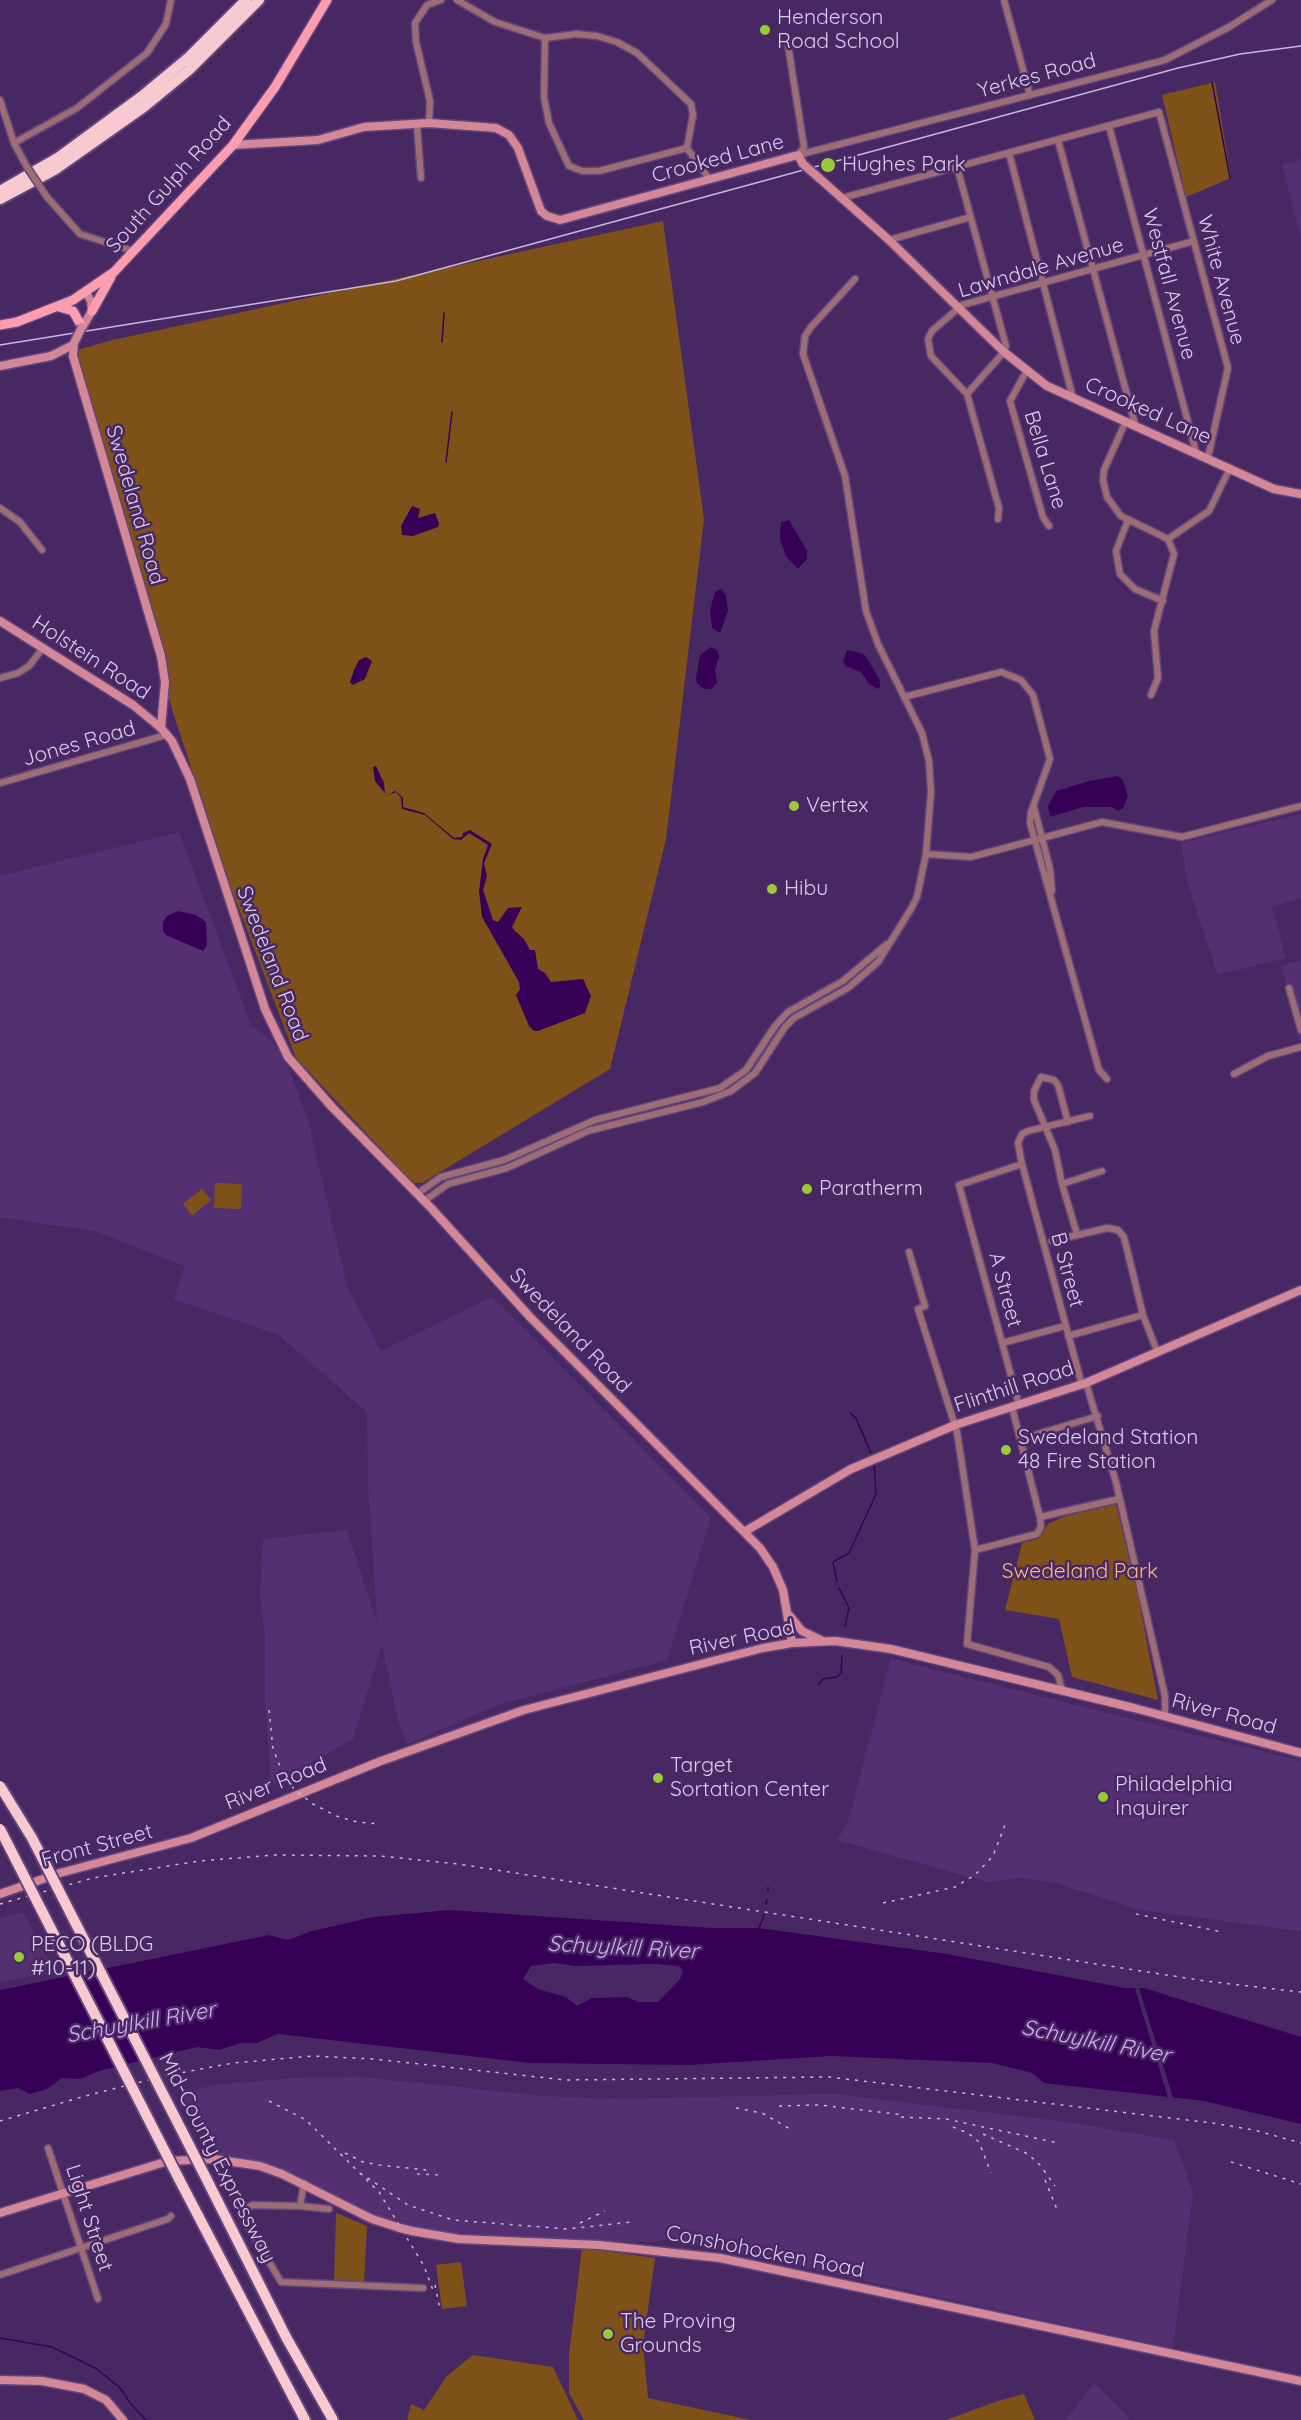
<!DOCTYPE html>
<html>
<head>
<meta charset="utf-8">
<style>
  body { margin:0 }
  canvas { display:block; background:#482863 }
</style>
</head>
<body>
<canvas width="1301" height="2420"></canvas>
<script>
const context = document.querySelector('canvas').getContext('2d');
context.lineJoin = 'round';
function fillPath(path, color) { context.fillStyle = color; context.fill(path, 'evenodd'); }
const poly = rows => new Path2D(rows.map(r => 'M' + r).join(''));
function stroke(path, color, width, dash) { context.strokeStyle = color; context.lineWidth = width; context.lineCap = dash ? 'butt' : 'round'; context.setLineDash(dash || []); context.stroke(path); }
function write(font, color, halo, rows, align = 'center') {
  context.font = font + ' Quicksand,sans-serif'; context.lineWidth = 5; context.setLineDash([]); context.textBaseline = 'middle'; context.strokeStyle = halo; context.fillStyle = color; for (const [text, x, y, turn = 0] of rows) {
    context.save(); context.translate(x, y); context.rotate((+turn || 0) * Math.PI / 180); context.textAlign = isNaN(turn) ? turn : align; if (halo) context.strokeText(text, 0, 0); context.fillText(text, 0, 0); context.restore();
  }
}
fillPath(poly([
  [1301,158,1301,237,1282,164,1299,161],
  [1301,814,1301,898,1272,907,1286,958,1218,975,1187,881,1181,843],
  [179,832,251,1025,273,1043,288,1067,308,1120,347,1286,381,1351,492,1297,711,1517,667,1660,501,1704,407,1744,397,1717,382,1644,353,1739,271,1786,265,1695,265,1638,260,1593,263,1539,347,1530,380,1632,377,1617,368,1486,367,1412,279,1335,174,1299,185,1266,94,1231,0,1217,0,876],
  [1301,961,1301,1042,1300,1043,1281,966],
  [891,1659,1301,1761,1301,1931,1140,1910,1056,1883,1021,1878,987,1882,837,1840,847,1825],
  [23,1912,54,1971,0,1982,0,1918],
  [361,2077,544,2096,612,2099,837,2094,1074,2123,1174,2140,1193,2193,1173,2348,671,2239,651,2242,484,2239,420,2229,386,2219,262,2163,221,2157,181,2094,213,2085,297,2078],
  [1094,2383,1131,2420,1066,2420]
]), '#543072');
fillPath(poly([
  [1215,82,1231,178,1186,197,1162,95],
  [663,221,704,519,666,839,610,1069,422,1183,413,1183,296,1058,226,875,172,709,77,350,113,340],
  [215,1183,242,1184,241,1209,214,1208],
  [202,1189,211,1200,192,1216,183,1204],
  [1116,1504,1139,1601,1158,1700,1072,1677,1059,1619,1005,1610,1022,1543,1040,1538,1048,1524,1063,1517],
  [336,2213,367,2226,364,2284,334,2284],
  [582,2248,655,2258,643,2345,648,2398,751,2420,584,2420,569,2393,569,2354],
  [461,2262,467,2306,442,2309,436,2265],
  [473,2355,553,2367,578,2420,407,2420,411,2404,424,2410,447,2376],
  [1024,2394,1035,2420,946,2420,998,2401]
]), '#7e5119');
fillPath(poly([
  [412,506,420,509,418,518,435,513,439,523,438,527,413,536,402,535,401,526],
  [789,520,807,551,807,559,798,569,786,556,780,539,781,522],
  [721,589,726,595,728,611,720,633,712,628,710,610,715,592],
  [711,647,717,650,719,656,715,670,717,683,711,689,704,689,697,683,696,678,700,655],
  [847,650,861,653,866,656,880,681,880,687,877,689,869,684,861,672,847,667,843,662],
  [366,657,372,661,365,679,353,685,350,682,354,670,359,660],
  [376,766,384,783,385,794,388,796,394,791,397,792,403,798,403,807,424,813,454,838,462,837,463,833,470,830,492,844,484,863,487,876,483,890,493,920,498,922,508,908,522,907,512,927,515,931,524,939,530,950,535,950,538,969,545,973,551,982,583,979,591,996,585,1013,538,1031,534,1031,529,1026,516,995,520,989,519,982,482,917,479,891,483,859,488,845,469,833,461,840,453,839,425,815,402,809,401,798,396,792,387,796,375,781,373,767],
  [1118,776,1123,780,1128,796,1123,808,1118,811,1112,807,1083,807,1050,817,1048,806,1056,791,1089,781],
  [178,911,196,915,206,922,207,945,203,951,166,935,163,931,163,922,167,916],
  [450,1910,712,1928,759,1928,947,1954,1125,1988,1144,1988,1301,2037,1301,2124,1204,2101,1044,2083,1032,2073,992,2063,831,2056,689,2065,530,2063,278,2034,257,2043,241,2043,219,2050,197,2047,99,2071,80,2079,62,2078,47,2089,30,2094,18,2088,0,2091,0,1990,269,1935,288,1940,312,1931,373,1917],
  [554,1963,575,1966,656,1964,678,1966,683,1970,680,1979,658,2002,639,2002,627,1997,592,1998,577,2006,566,1997,538,1989,523,1979,531,1966]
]), '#370057');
fillPath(poly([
  [1134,1985,1138,1985,1174,2101,1169,2101]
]), '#482863');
stroke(poly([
  [1212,82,1230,178],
  [442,342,444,313],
  [446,462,452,412],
  [850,1413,856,1418,871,1453],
  [837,1582,833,1562,849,1553,876,1494,874,1463],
  [839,1588,849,1608,845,1626],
  [818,1685,823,1679,837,1677,841,1673,842,1655],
  [768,1887,768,1892],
  [766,1904,767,1900],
  [759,1928,764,1915],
  [0,2338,52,2347,97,2369,120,2388,131,2404,146,2420]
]), '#370057', 1.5);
const street = poly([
  [457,0,495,22,545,38,576,34,597,36,617,42,637,53,691,104,693,115,687,148,710,180],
  [1004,0,1030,95],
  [545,38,544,97,549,123,569,166,582,171,599,171,687,148],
  [788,45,804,147,798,155],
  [0,100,14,143,27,167],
  [429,123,430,101,416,42,415,23,427,5,441,0],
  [417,125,421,178],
  [1109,126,1196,452],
  [1058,140,1135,424],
  [14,143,77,108,147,53,166,24,171,0],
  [1009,153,1073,398],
  [798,155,1165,60,1229,27,1272,0],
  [957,167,1006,346,1004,352,967,394],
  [47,197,80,234,133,251],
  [842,198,1159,112,1228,368,1208,457],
  [889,240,971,217],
  [1026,372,1010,401,1043,517,1049,526],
  [1126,421,1104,470,1103,480,1107,497,1121,516,1168,539,1174,554,1154,631,1158,678,1151,695],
  [0,508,20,522,42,550],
  [998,519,999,508,967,394,931,356,928,339,932,331,962,305,1194,241],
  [1128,520,1116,551,1120,574,1135,589,1163,601],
  [1168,539,1209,511,1230,468],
  [0,678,18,673,29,666,43,648],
  [904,697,1001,672,1021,680,1033,695,1050,759,1031,812,1030,823,1099,1070,1107,1079],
  [0,783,166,735],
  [1034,807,1050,869,1052,891],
  [926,854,971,857,1102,822,1182,837,1301,806],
  [1289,988,1301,1030],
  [1234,1074,1268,1056,1301,1047],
  [1068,1122,1058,1085,1054,1080,1041,1077,1034,1091,1034,1100,1055,1150,1062,1184,1077,1234],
  [1062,1184,1102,1171],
  [417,1194,441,1177,504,1160,595,1120,720,1088,746,1070,775,1026,788,1012,843,981,887,944],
  [424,1201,448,1184,507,1168,588,1131,703,1102,731,1091,755,1073,785,1027,794,1018,848,988,878,962,911,909,917,897,926,854,931,792,929,761,922,733,878,644,866,611,845,476,803,354,805,336,811,327,855,279],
  [1052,1241,1107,1228,1118,1230,1124,1237,1143,1315,1157,1351],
  [909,1252,925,1306,918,1309,957,1432,975,1550,967,1644,1049,1667,1058,1675,1062,1690],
  [1068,1336,1143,1315],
  [1002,1343,1065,1326],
  [1086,1383,1116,1482,1165,1696,1165,1716],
  [1082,1385,1022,1164,1018,1143,1022,1134,1028,1131,1090,1116],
  [1019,1405,959,1185,1022,1164],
  [1012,1407,1040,1517],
  [1021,1439,1098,1416],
  [975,1550,1037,1534,1041,1527,1040,1517,1119,1499],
  [48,2148,98,2299],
  [304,2183,300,2206,329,2209],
  [300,2206,252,2205,245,2210,245,2221,281,2282,423,2288],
  [0,2275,168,2219,171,2216]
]);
const secondary = poly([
  [233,145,318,140,364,127,429,123,496,128,509,135,518,148,541,211,547,216,560,220,798,155,803,164],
  [819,178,889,240,1004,352,1047,386,1274,489,1301,494],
  [83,326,92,311,91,301,86,293],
  [74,343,73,356,161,656,165,682,161,728],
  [0,366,51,356,73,345],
  [0,621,133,705,161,728,172,741,190,779,265,1009,288,1057,332,1107,432,1209,530,1317,760,1548,773,1567,783,1590,792,1643],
  [744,1532,851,1469,889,1453,955,1425,1086,1383,1301,1290],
  [789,1615,802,1631,821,1640],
  [0,1894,60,1873,191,1838,381,1761,524,1710,763,1648,792,1643,835,1641,891,1649,1134,1708,1301,1753],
  [0,2213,168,2161,214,2159,260,2166,282,2174,372,2219,400,2228],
  [412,2231,459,2239,599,2245,720,2258,1301,2381],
  [0,2380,42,2381,84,2389,106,2400,123,2420]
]);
const primary = poly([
  [59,307,73,311,82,327],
  [92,311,111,277],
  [0,325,17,322,73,300,114,272,233,145,275,87,327,0]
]);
const highway = poly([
  [0,191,59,157,142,96,189,57,246,0],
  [0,199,56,169,144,107,189,70,259,0],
  [206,2178,286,2337,333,2420],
  [179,2179,305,2420]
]);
stroke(street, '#62457c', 9);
stroke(secondary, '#62457c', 11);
stroke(primary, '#62457c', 12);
stroke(highway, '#62457c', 14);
stroke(street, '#9d6d76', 6);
stroke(secondary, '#d48897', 8);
stroke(primary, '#ff9db0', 9);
stroke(highway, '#f9c9d1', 10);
stroke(poly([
  [0,345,396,281,1178,68,1240,54,1301,46]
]), '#c9b7dc', 1.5);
stroke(poly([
  [269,1710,273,1749,282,1771,294,1789,313,1804,336,1816,357,1822,379,1824],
  [883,1903,955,1887,975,1875,993,1856,1005,1825],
  [0,1904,93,1878,199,1861,274,1855,380,1856,458,1864,1205,1981,1301,1992],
  [1136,1914,1222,1932],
  [269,2101,306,2120,379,2192,424,2266,434,2293],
  [779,2106,820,2105,904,2115],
  [736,2108,762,2113,790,2129],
  [901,2117,946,2119,1058,2143],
  [0,2121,85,2096,164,2076,233,2063,312,2056,374,2059,565,2080,829,2077,1212,2123,1254,2130,1301,2143],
  [953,2127,968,2133,979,2142,991,2173],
  [983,2134,1028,2154,1040,2165,1055,2186],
  [345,2153,363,2162,379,2165,427,2170],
  [1231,2162,1301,2184],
  [360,2173,408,2205,453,2220,567,2229,632,2222],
  [417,2174,441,2175],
  [1045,2180,1058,2212],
  [580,2223,605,2211],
  [435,2285,440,2310]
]), '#c9b7dc', 1.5, [3, 6]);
const streetBridge = poly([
  [27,167,47,197]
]);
const secondaryBridge = poly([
  [803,164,819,178],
  [74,343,82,327],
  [400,2228,412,2231]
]);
const highwayBridge = poly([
  [0,1786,32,1838,206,2178],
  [0,1829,179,2179]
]);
stroke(streetBridge, '#62457c', 9, []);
stroke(secondaryBridge, '#62457c', 11, []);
stroke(highwayBridge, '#62457c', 14, []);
stroke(streetBridge, '#9d6d76', 6);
stroke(secondaryBridge, '#d48897', 8);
stroke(highwayBridge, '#f9c9d1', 10);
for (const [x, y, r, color] of [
  [765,30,6,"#98cb37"],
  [828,165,8,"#98cb37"],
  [794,806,6,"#98cb37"],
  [772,889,6,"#98cb37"],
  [807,1189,6,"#98cb37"],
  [1006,1450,6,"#98cb37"],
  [658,1778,6,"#98cb37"],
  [1103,1797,6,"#98cb37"],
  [19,1957,6,"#98cb37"],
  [608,2334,6,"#98cb37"]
]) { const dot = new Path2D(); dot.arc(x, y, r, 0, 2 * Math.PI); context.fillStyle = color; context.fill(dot); stroke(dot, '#482863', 2); }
write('21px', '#dbcaed', '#482863', [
  ["Henderson",777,18],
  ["Road School",777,42],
  ["Hughes Park",842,165],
  ["Vertex",806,806],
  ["Hibu",784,889],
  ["Paratherm",819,1189],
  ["Swedeland Station",1018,1438],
  ["48 Fire Station",1018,1462],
  ["Target",670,1766],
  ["Sortation Center",670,1790],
  ["Philadelphia",1115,1785],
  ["Inquirer",1115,1809],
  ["PECO (BLDG",31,1945],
  ["#10-11)",31,1969],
  ["The Proving",620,2322],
  ["Grounds",620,2346]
], 'left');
write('21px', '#dbcaed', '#482863', [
  ["Yerkes Road",1037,76,-15],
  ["Crooked Lane",718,159,-15],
  ["South Gulph Road",169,185,-48],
  ["Lawndale Avenue",1041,268,-16],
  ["White Avenue",1221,280,75],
  ["Westfall Avenue",1169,284,75],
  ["Crooked Lane",1148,411,24],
  ["Bella Lane",1045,460,73],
  ["Swedeland Road",135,505,74],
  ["Holstein Road",91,658,33],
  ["Jones Road",79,744,-16],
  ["Swedeland Road",272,964,69],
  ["B Street",1067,1270,75],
  ["A Street",1005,1290,75],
  ["Swedeland Road",570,1331,46],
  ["Flinthill Road",1014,1387,-18],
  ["River Road",742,1638,-12],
  ["River Road",1224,1714,15],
  ["River Road",276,1784,-22],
  ["Front Street",97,1846,-15],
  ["Mid-County Expressway",217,2158,63],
  ["Light Street",89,2218,72],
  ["Conshohocken Road",765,2252,11]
]);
write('21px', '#f4bb7f', '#482863', [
  ["Swedeland Park",1080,1572]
]);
write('italic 22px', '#d1aef3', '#482863', [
  ["Schuylkill River",623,1948,3],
  ["Schuylkill River",141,2023,-10],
  ["Schuylkill River",1096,2042,11]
]);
</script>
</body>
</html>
